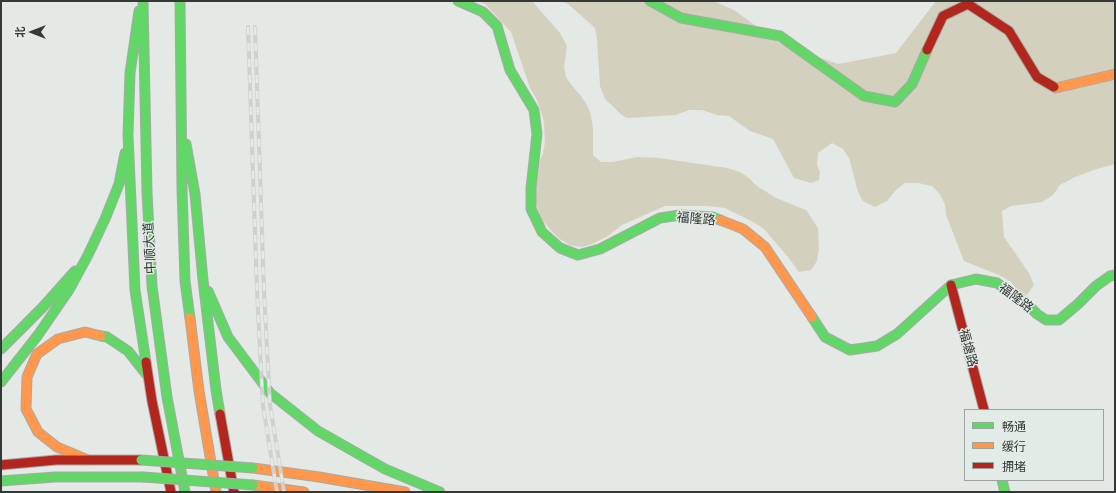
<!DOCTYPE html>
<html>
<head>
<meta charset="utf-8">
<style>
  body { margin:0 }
  #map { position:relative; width:1116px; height:493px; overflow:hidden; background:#e4e9e6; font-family:"Crimson Pro","Noto Sans SC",serif }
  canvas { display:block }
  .frame { position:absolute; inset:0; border:2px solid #353836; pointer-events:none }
  .legend { position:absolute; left:964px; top:409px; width:140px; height:72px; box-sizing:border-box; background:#e2ebe6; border:1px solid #9da3a0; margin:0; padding:5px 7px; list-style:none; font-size:12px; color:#353836 }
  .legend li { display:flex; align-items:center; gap:8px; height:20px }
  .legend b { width:20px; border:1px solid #9da3a0 }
  .north { position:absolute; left:12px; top:12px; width:40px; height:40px; -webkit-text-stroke:3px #e2ebe6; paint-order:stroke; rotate:270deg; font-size:11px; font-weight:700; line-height:16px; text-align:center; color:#353836 }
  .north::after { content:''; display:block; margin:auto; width:14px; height:18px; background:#353836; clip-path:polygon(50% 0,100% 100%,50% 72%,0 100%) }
</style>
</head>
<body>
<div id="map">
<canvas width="1116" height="493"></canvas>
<div class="frame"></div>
<ul class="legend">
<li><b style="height:5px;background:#63d668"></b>畅通</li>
<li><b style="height:5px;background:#ff974d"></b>缓行</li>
<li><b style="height:5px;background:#b3261e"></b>拥堵</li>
</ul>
<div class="north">北</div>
</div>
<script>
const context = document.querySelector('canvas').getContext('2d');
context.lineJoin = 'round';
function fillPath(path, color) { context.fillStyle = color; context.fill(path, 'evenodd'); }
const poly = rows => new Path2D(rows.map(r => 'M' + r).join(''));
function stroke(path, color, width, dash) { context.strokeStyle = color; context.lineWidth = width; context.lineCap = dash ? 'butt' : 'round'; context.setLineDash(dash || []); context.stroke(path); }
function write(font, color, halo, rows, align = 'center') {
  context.font = font + ' "Crimson Pro","Noto Sans SC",serif'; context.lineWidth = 3; context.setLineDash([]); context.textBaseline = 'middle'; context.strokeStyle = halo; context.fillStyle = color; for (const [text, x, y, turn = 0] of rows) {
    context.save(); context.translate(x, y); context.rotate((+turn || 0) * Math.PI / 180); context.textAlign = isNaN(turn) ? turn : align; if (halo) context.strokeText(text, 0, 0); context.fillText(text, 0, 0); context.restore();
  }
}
fillPath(poly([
  [477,1,532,1,560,33,567,46,564,67,566,77,573,87,581,96,587,105,591,115,593,129,593,155,601,162,612,162,637,157,659,158,727,168,740,172,749,178,757,186,776,198,806,210,818,228,819,249,817,261,811,270,799,272,788,257,764,229,755,223,725,208,707,206,665,206,622,225,608,236,592,244,582,247,570,245,558,238,540,218,535,200,536,190,540,160,543,153,545,142,544,122,541,111,536,98,530,88,511,32,485,4],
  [561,1,713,1,734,10,781,44,838,64,896,53,936,1,1115,1,1115,164,1097,169,1075,177,1060,185,1053,195,1042,202,1011,206,1002,211,1004,237,1029,273,1034,285,1027,295,1017,290,1011,282,1001,276,964,261,946,215,945,204,939,193,932,186,918,183,905,183,896,190,887,201,875,207,863,201,858,192,849,158,843,149,832,143,818,153,817,165,820,172,819,180,811,183,794,178,773,139,750,131,729,116,717,115,702,110,689,110,676,115,628,118,623,116,605,99,600,86,597,40,595,28,568,4]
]), '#d3d1be');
const fast = poly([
  [143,1,147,192,152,286,167,397,185,492],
  [180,1,182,189,185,281,190,318],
  [458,1,483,12,497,26,510,70,534,110,537,134,531,188,531,209,542,232,560,248,578,255,600,249,660,218,680,215,713,217,720,220],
  [650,1,681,18,780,36,864,96,895,102,912,84,927,50],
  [139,11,130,73,128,135,135,290,146,362],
  [186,144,195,194,203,280,216,390,220,414],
  [208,291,228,337,270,393,318,431,385,469,440,492],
  [812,317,825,337,850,350,877,346,897,334,951,285,976,279,997,283,1024,301,1037,314,1046,320,1059,320,1078,304,1096,286,1110,276,1115,275],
  [101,336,107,337,128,351,147,375],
  [1,349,42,308,75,271],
  [1,382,38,335,69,290,88,255,105,219,119,184,125,153],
  [1002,480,1005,492],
  [1,481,55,477,143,477]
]);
const slow = poly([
  [1054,87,1056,88,1115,74],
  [720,220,743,229,765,247,812,317],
  [190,318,199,391,216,492],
  [88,460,57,447,38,432,26,409,27,377,37,354,58,339,85,332,101,336],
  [253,468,319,477,405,492],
  [253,485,304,492]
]);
const jam = poly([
  [927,50,943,16,968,4,1009,31,1037,77,1054,87],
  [951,285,984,410],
  [146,362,152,401,171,492],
  [220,414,234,492],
  [1,465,56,460,141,460]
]);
stroke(fast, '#a6aaa8', 11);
stroke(slow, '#a6aaa8', 11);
stroke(jam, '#a6aaa8', 11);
stroke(fast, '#63d668', 9);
stroke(slow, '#ff974d', 9);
stroke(jam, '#b3261e', 9);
const rail = poly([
  [248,27,257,291,263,406,277,492],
  [255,27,264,291,270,405,284,492]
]);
stroke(rail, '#cfd0cf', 4);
stroke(rail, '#e2ebe6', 2.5, [8]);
const fastBridge = poly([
  [141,460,253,468],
  [143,477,253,485]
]);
stroke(fastBridge, '#a6aaa8', 11, []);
stroke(fastBridge, '#63d668', 9);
write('13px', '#353836', '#e2ebe6', [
  ["福隆路",696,219,5],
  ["中顺大道",150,248,-93],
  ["福隆路",1016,298,37],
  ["福塘路",968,348,75]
]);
</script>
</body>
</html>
